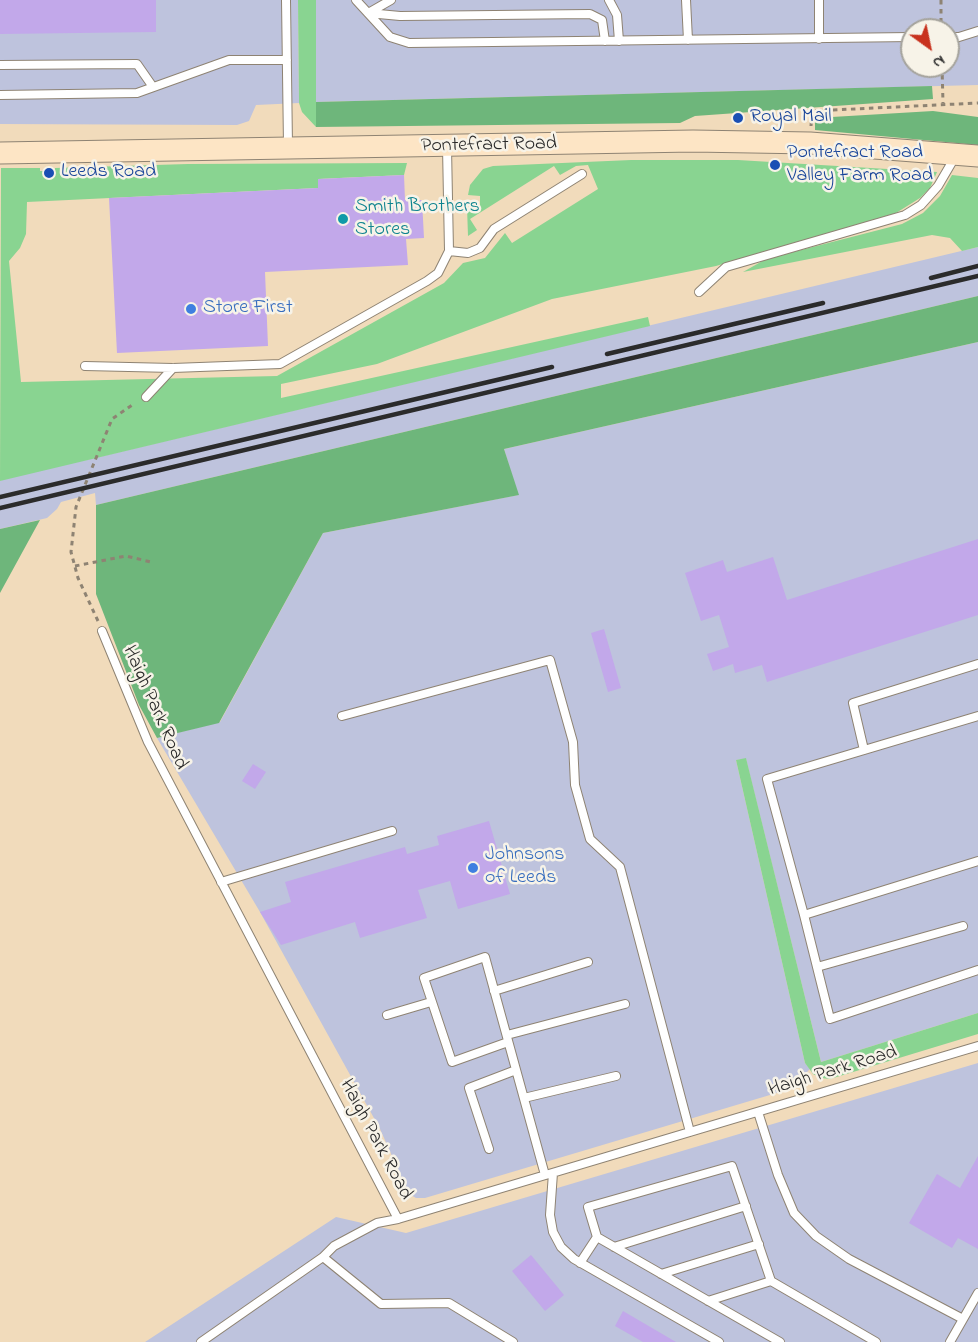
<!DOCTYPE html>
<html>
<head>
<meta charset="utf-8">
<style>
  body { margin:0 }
  #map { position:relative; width:978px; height:1342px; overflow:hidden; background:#f1dbbb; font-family:"Indie Flower",sans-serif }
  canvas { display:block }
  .north { position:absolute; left:900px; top:18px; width:60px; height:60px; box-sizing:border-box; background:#f7f3e8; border:2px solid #a5a39c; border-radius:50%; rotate:147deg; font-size:16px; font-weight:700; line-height:24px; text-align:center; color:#2b2b2b }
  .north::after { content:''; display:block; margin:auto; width:21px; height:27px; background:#c8321e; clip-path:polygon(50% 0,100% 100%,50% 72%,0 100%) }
</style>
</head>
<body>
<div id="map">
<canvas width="978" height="1342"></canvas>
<div class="north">N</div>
</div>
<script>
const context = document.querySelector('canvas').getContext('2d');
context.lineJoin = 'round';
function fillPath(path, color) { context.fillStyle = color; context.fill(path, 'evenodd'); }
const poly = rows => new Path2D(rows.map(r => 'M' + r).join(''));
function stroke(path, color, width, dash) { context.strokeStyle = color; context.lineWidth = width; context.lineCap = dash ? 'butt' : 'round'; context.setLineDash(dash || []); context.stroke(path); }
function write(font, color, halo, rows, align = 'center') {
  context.font = font + ' "Indie Flower",sans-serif'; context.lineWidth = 5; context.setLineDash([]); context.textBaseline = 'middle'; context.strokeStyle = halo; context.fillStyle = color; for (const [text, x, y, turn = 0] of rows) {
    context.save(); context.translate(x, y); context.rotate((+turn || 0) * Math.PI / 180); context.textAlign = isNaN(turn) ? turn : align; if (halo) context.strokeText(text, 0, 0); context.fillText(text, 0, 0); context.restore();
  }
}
fillPath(poly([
  [0,0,298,0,299,103,256,105,249,121,237,125,0,124],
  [316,0,978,0,978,85,316,102],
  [912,30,948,30,948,66,912,66],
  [978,247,978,296,96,505,95,493,61,502,57,509,47,518,0,529,0,481,60,446,82,461],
  [978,342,978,1013,821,1062,746,759,736,760,805,1063,810,1069,790,1089,425,1198,416,1198,409,1194,380,1129,260,912,157,738,220,722,323,533,518,495,504,449],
  [978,1063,978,1342,145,1342,336,1217,406,1233]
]), '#bec3dd');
fillPath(poly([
  [298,0,316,0,316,127,302,112,299,103],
  [631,160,738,160,937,172,930,188,920,198,896,213,716,266,552,299,377,364,281,384,281,398,648,317,650,326,0,481,1,168,40,168,40,171,55,171,55,168,188,164,407,163,404,175,318,179,318,188,27,202,26,234,20,248,9,261,21,382,277,376,444,283,463,263,485,258,505,233,512,243,598,189,588,165,576,166,560,175,554,166,470,219,477,230,468,236,467,207,480,207,480,196,468,195,470,185,483,169,493,166],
  [952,175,978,178,978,247,962,251,950,238,932,235,743,272,766,259,902,224,923,213,940,196],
  [746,758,821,1062,978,1013,978,1034,830,1079,821,1078,813,1074,805,1063,736,760]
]), '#89d491');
fillPath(poly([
  [932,86,933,99,695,116,680,123,316,127,316,102],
  [933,111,978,117,978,145,815,130,815,118],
  [978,296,978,342,504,449,519,495,323,533,219,723,157,738,139,705,96,594,96,505],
  [40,520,0,593,0,529]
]), '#6eb67b');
fillPath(poly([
  [0,0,156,0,156,32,0,34],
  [404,175,405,200,422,200,424,238,406,239,408,265,265,272,268,346,117,353,109,198,318,188,318,179],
  [978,539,978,615,767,682,762,665,735,673,733,664,713,671,707,654,729,647,719,615,701,621,685,573,723,560,727,572,773,557,787,600],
  [604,629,621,688,608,692,591,633],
  [253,764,266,772,255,789,242,781],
  [489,821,510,894,458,909,450,881,418,890,427,918,360,938,355,922,281,945,260,912,291,902,285,882,405,847,407,854,439,845,437,836],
  [978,1156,978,1249,958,1238,952,1248,909,1223,937,1174,960,1188],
  [531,1255,564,1295,545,1311,512,1271],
  [623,1311,676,1342,643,1342,615,1326]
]), '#c2a8ea');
const lane = poly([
  [286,0,288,145],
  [356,0,390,37,409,43,912,37],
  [609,0,617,15,619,41],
  [686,0,688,40],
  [819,0,819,39],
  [370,12,391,0],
  [368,13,400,16,590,14,602,20,605,41],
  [948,37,959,37,978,31],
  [0,65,137,64,153,87],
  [0,95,137,93,229,60,287,60],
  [449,251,468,253,480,248,494,229,582,174],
  [699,292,726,267,905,215,921,205,938,186,955,157],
  [85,366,173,368,280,364,427,281,438,273,449,251,447,147],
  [146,397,173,368],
  [102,631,148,742,398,1219,978,1046],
  [342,716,550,660,573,742,575,785,590,839,620,867,690,1132],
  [864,750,853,703,978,664],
  [978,861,804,915,830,1019,978,970],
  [221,882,392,831],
  [804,915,767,779,978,716],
  [817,967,963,926],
  [494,991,588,962],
  [387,1015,431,1002],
  [507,1035,625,1004],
  [508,1042,452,1062,424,978,485,957,545,1175],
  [524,1098,616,1076],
  [758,1112,778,1175,794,1213,816,1236,849,1259,963,1319],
  [489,1149,469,1088,516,1070],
  [553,1173,550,1215,553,1232,561,1247,574,1259,719,1342],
  [614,1247,746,1206],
  [323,1257,381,1304,449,1303,513,1342],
  [580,1263,597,1237],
  [661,1274,759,1244],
  [708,1301,771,1281],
  [201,1342,323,1257,334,1246,377,1223,398,1219],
  [780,1342,597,1237,588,1207,732,1166,771,1281,876,1342],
  [950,1342,978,1293]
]);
const secondary = poly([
  [0,153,693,141,810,143,978,156]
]);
stroke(lane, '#8e8373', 10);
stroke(secondary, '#8e8373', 23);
stroke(poly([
  [941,0,941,28],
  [942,66,943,103],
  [811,126,812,111,978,103],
  [75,566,126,556,151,562],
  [98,621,78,578,71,552,76,507,112,419,135,403]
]), '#8e8373', 3, [4.5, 4.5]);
stroke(lane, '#fff', 8);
stroke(secondary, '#fde5c5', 21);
stroke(poly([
  [931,278,978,266],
  [607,354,823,303],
  [0,497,552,367],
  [0,508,978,276]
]), '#2b2b2b', 4.5);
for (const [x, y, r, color] of [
  [738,118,6,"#1a4fb4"],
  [775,165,6,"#1a4fb4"],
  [49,173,6,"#1a4fb4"],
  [343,219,6,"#0f9aa8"],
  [191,309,6,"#3f7fe0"],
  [473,868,6,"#3f7fe0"]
]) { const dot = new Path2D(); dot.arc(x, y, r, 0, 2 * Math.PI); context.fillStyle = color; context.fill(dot); stroke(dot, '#f7f3e8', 2); }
write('20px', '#164399', '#f7f3e8', [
  ["Royal Mail",750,118],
  ["Pontefract Road",787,154],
  ["Valley Farm Road",787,177],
  ["Leeds Road",61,173]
], 'left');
write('20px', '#2b2b2b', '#f7f3e8', [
  ["Pontefract Road",489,146,-1],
  ["Haigh Park Road",154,708,66],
  ["Haigh Park Road",833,1072,-17],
  ["Haigh Park Road",375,1140,62]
]);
write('20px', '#0d838f', '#f7f3e8', [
  ["Smith Brothers",355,208],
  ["Stores",355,231]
], 'left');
write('20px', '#366cbe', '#f7f3e8', [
  ["Store First",203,309],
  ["Johnsons",485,856],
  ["of Leeds",485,879]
], 'left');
</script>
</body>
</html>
